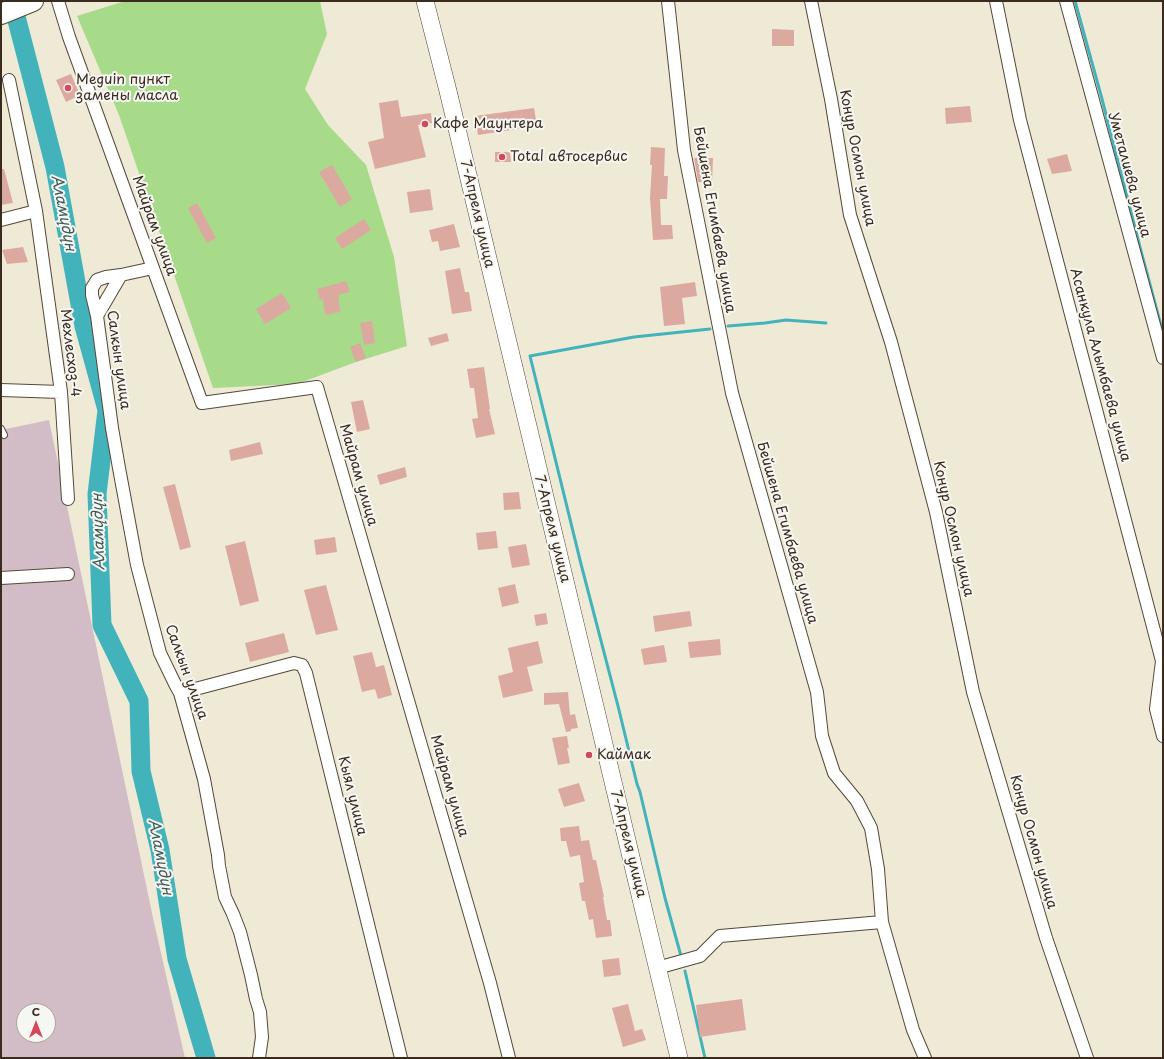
<!DOCTYPE html>
<html>
<head>
<meta charset="utf-8">
<style>
  body { margin:0 }
  #map { position:relative; width:1164px; height:1059px; overflow:hidden; background:#efead5; font-family:"Playpen Sans",sans-serif }
  canvas { display:block }
  .frame { position:absolute; inset:0; border:2px solid #3b2a1e; pointer-events:none }
  .north { position:absolute; left:16px; top:1003px; width:40px; height:40px; box-sizing:border-box; background:#f6f6f2; border:1px solid #aba49d; border-radius:50%; rotate:0deg; font-size:11px; font-weight:700; line-height:16px; text-align:center; color:#3b2a1e }
  .north::after { content:''; display:block; margin:auto; width:14px; height:18px; background:#d1495b; clip-path:polygon(50% 0,100% 100%,50% 72%,0 100%) }
</style>
</head>
<body>
<div id="map">
<canvas width="1164" height="1059"></canvas>
<div class="frame"></div>
<div class="north">С</div>
</div>
<script>
const context = document.querySelector('canvas').getContext('2d');
context.lineJoin = 'round';
function fillPath(path, color) { context.fillStyle = color; context.fill(path, 'evenodd'); }
const poly = rows => new Path2D(rows.map(r => 'M' + r).join(''));
function stroke(path, color, width, dash) { context.strokeStyle = color; context.lineWidth = width; context.lineCap = dash ? 'butt' : 'round'; context.setLineDash(dash || []); context.stroke(path); }
function write(font, color, halo, rows, align = 'center') {
  context.font = font + ' "Playpen Sans",sans-serif'; context.lineWidth = 4; context.setLineDash([]); context.textBaseline = 'middle'; context.strokeStyle = halo; context.fillStyle = color; for (const [text, x, y, turn = 0] of rows) {
    context.save(); context.translate(x, y); context.rotate((+turn || 0) * Math.PI / 180); context.textAlign = isNaN(turn) ? turn : align; if (halo) context.strokeText(text, 0, 0); context.fillText(text, 0, 0); context.restore();
  }
}
fillPath(poly([
  [49,420,153,918,185,1058,1,1058,1,430],
  [24,1011,48,1011,48,1035,24,1035]
]), '#d2bdc6');
fillPath(poly([
  [125,1,320,1,327,34,305,89,328,125,366,165,394,257,407,346,356,362,297,384,213,388,119,115,77,16]
]), '#a7da89');
stroke(poly([
  [1075,1,1102,99,1140,247,1163,333],
  [728,326,765,323,786,320,826,323],
  [681,956,665,898,640,792,637,784,618,706,581,564,530,356,634,337,710,329],
  [685,971,705,1058]
]), '#43b3bb', 3);
stroke(poly([
  [12,1,55,167,84,326,107,410,97,494,102,625,139,701,141,771,160,850,177,959,206,1058]
]), '#43b3bb', 19);
fillPath(poly([
  [772,29,794,30,794,46,772,46],
  [71,74,80,95,66,102,56,80],
  [398,100,401,117,431,113,432,123,418,125,426,157,375,169,368,142,384,138,379,103],
  [970,106,972,122,946,124,945,108],
  [534,108,537,126,478,135,475,116],
  [651,147,665,148,664,176,668,176,667,199,660,199,661,225,672,225,673,239,653,240,650,198,652,165,650,165],
  [495,152,510,152,511,162,495,162],
  [1067,154,1072,171,1052,174,1047,159],
  [694,158,713,158,712,183,698,182],
  [332,165,352,199,340,207,319,172],
  [1,169,4,169,13,203,1,205],
  [430,189,433,210,410,213,407,192],
  [197,203,216,238,207,243,188,208],
  [364,219,371,230,342,249,335,238],
  [454,224,460,247,440,251,438,241,432,242,429,230],
  [23,247,28,262,7,264,2,250],
  [460,268,465,292,469,292,472,311,452,314,445,271],
  [346,281,350,292,338,295,340,312,325,315,323,299,320,300,317,289],
  [695,282,697,296,682,298,685,324,664,326,660,287],
  [282,293,291,308,265,324,256,309],
  [372,321,375,343,364,345,360,323],
  [447,333,449,341,431,346,428,338],
  [360,343,366,358,356,362,350,347],
  [484,367,490,409,489,409,495,434,476,438,472,419,478,418,474,388,470,388,467,369],
  [363,400,370,429,357,432,351,402],
  [260,442,263,454,231,461,229,450],
  [405,467,407,477,380,485,377,475],
  [175,484,191,547,180,550,163,487],
  [519,492,521,509,504,510,503,493],
  [496,531,498,548,478,550,476,533],
  [335,537,337,552,316,555,314,540],
  [245,541,259,601,240,606,225,546],
  [526,544,530,565,512,568,508,547],
  [515,584,519,603,502,607,498,588],
  [326,585,338,630,316,635,304,590],
  [690,611,692,626,655,632,653,616],
  [546,613,548,624,536,626,534,615],
  [284,633,289,652,250,662,245,643],
  [720,639,721,655,690,658,688,642],
  [538,641,543,663,527,667,533,691,503,698,498,676,513,672,508,648],
  [664,645,667,662,644,665,641,649],
  [372,652,376,667,384,665,392,695,378,699,375,689,362,692,353,656],
  [568,692,570,715,575,714,578,728,571,729,571,731,566,732,559,704,544,705,544,693],
  [567,736,569,748,567,748,570,763,558,765,552,738],
  [579,783,585,801,564,807,558,789],
  [579,826,581,841,589,840,593,860,596,860,604,897,603,897,607,920,610,920,612,936,596,938,593,919,589,920,585,901,582,901,579,883,584,882,580,855,570,857,566,841,561,841,560,828],
  [619,958,621,975,604,977,602,960],
  [742,999,746,1030,700,1037,696,1005],
  [628,1004,635,1031,642,1029,646,1040,623,1047,612,1008]
]), '#dca9a1');
const service = poly([
  [1,429,4,435]
]);
const minor = poly([
  [58,1,69,37,202,403,317,387,490,983,509,1058],
  [668,1,684,150,732,393,817,692,822,736,834,773,857,801,871,828,878,869,882,922,913,1030,925,1058],
  [811,1,831,99,850,215,891,342,936,512,973,692,1046,938,1087,1058],
  [996,1,1020,120,1162,661,1156,709,1163,736],
  [1066,1,1163,358],
  [9,80,36,211,61,392,68,499],
  [1,220,36,211],
  [153,268,121,275,106,277,97,280,92,288,92,295,97,316,112,428,119,468,137,565,160,653,175,684,180,693,204,779,218,855,219,866,225,897,233,914,240,932,251,975,256,999,260,1012,262,1037,259,1058],
  [97,316,121,275],
  [1,390,61,392],
  [1,578,68,574],
  [180,693,294,663,302,665,306,673,401,1058],
  [657,968,700,956,720,936,882,922]
]);
const secondary = poly([
  [425,1,448,91,679,1058]
]);
const primary = poly([
  [1,14,33,1]
]);
stroke(service, '#564739', 8);
stroke(minor, '#564739', 14);
stroke(secondary, '#564739', 18);
stroke(primary, '#564739', 22);
stroke(service, '#fff', 6);
stroke(minor, '#fff', 12);
stroke(secondary, '#fff', 17);
stroke(primary, '#fff', 20);
for (const [x, y, r, color] of [
  [68,88,4,"#d1495b"],
  [425,124,4,"#d1495b"],
  [502,157,4,"#d1495b"],
  [589,755,4,"#d1495b"]
]) { const dot = new Path2D(); dot.arc(x, y, r, 0, 2 * Math.PI); context.fillStyle = color; context.fill(dot); stroke(dot, '#f6f6f2', 1.5); }
write('14px', '#3b2a1e', '#f6f6f2', [
  ["Meguin пункт",76,80],
  ["замены масла",76,96],
  ["Кафе Маунтера",433,124],
  ["Total автосервис",510,157],
  ["Каймак",597,755]
], 'left');
write('14px', '#3b2a1e', '#f6f6f2', [
  ["Конур Осмон улица",857,158,79],
  ["Уметалиева улица",1129,175,75],
  ["7-Апреля улица",477,214,77],
  ["Бейшена Егимбаева улица",714,220,80],
  ["Майрам улица",154,226,70],
  ["Мехлесхоз-4",70,353,83],
  ["Салкын улица",118,360,82],
  ["Асанкула Алымбаева улица",1100,365,75],
  ["Майрам улица",358,475,74],
  ["7-Апреля улица",552,529,76],
  ["Конур Осмон улица",953,529,77],
  ["Бейшена Егимбаева улица",787,533,74],
  ["Салкын улица",186,672,70],
  ["Майрам улица",449,786,74],
  ["Кыял улица",352,796,76],
  ["Конур Осмон улица",1033,842,74],
  ["7-Апреля улица",628,844,76]
]);
write('italic 15px', '#3e5a55', '#f6f6f2', [
  ["Аламүдүн",63,213,79],
  ["Аламүдүн",99,532,-92],
  ["Аламүдүн",160,857,79]
]);
</script>
</body>
</html>
